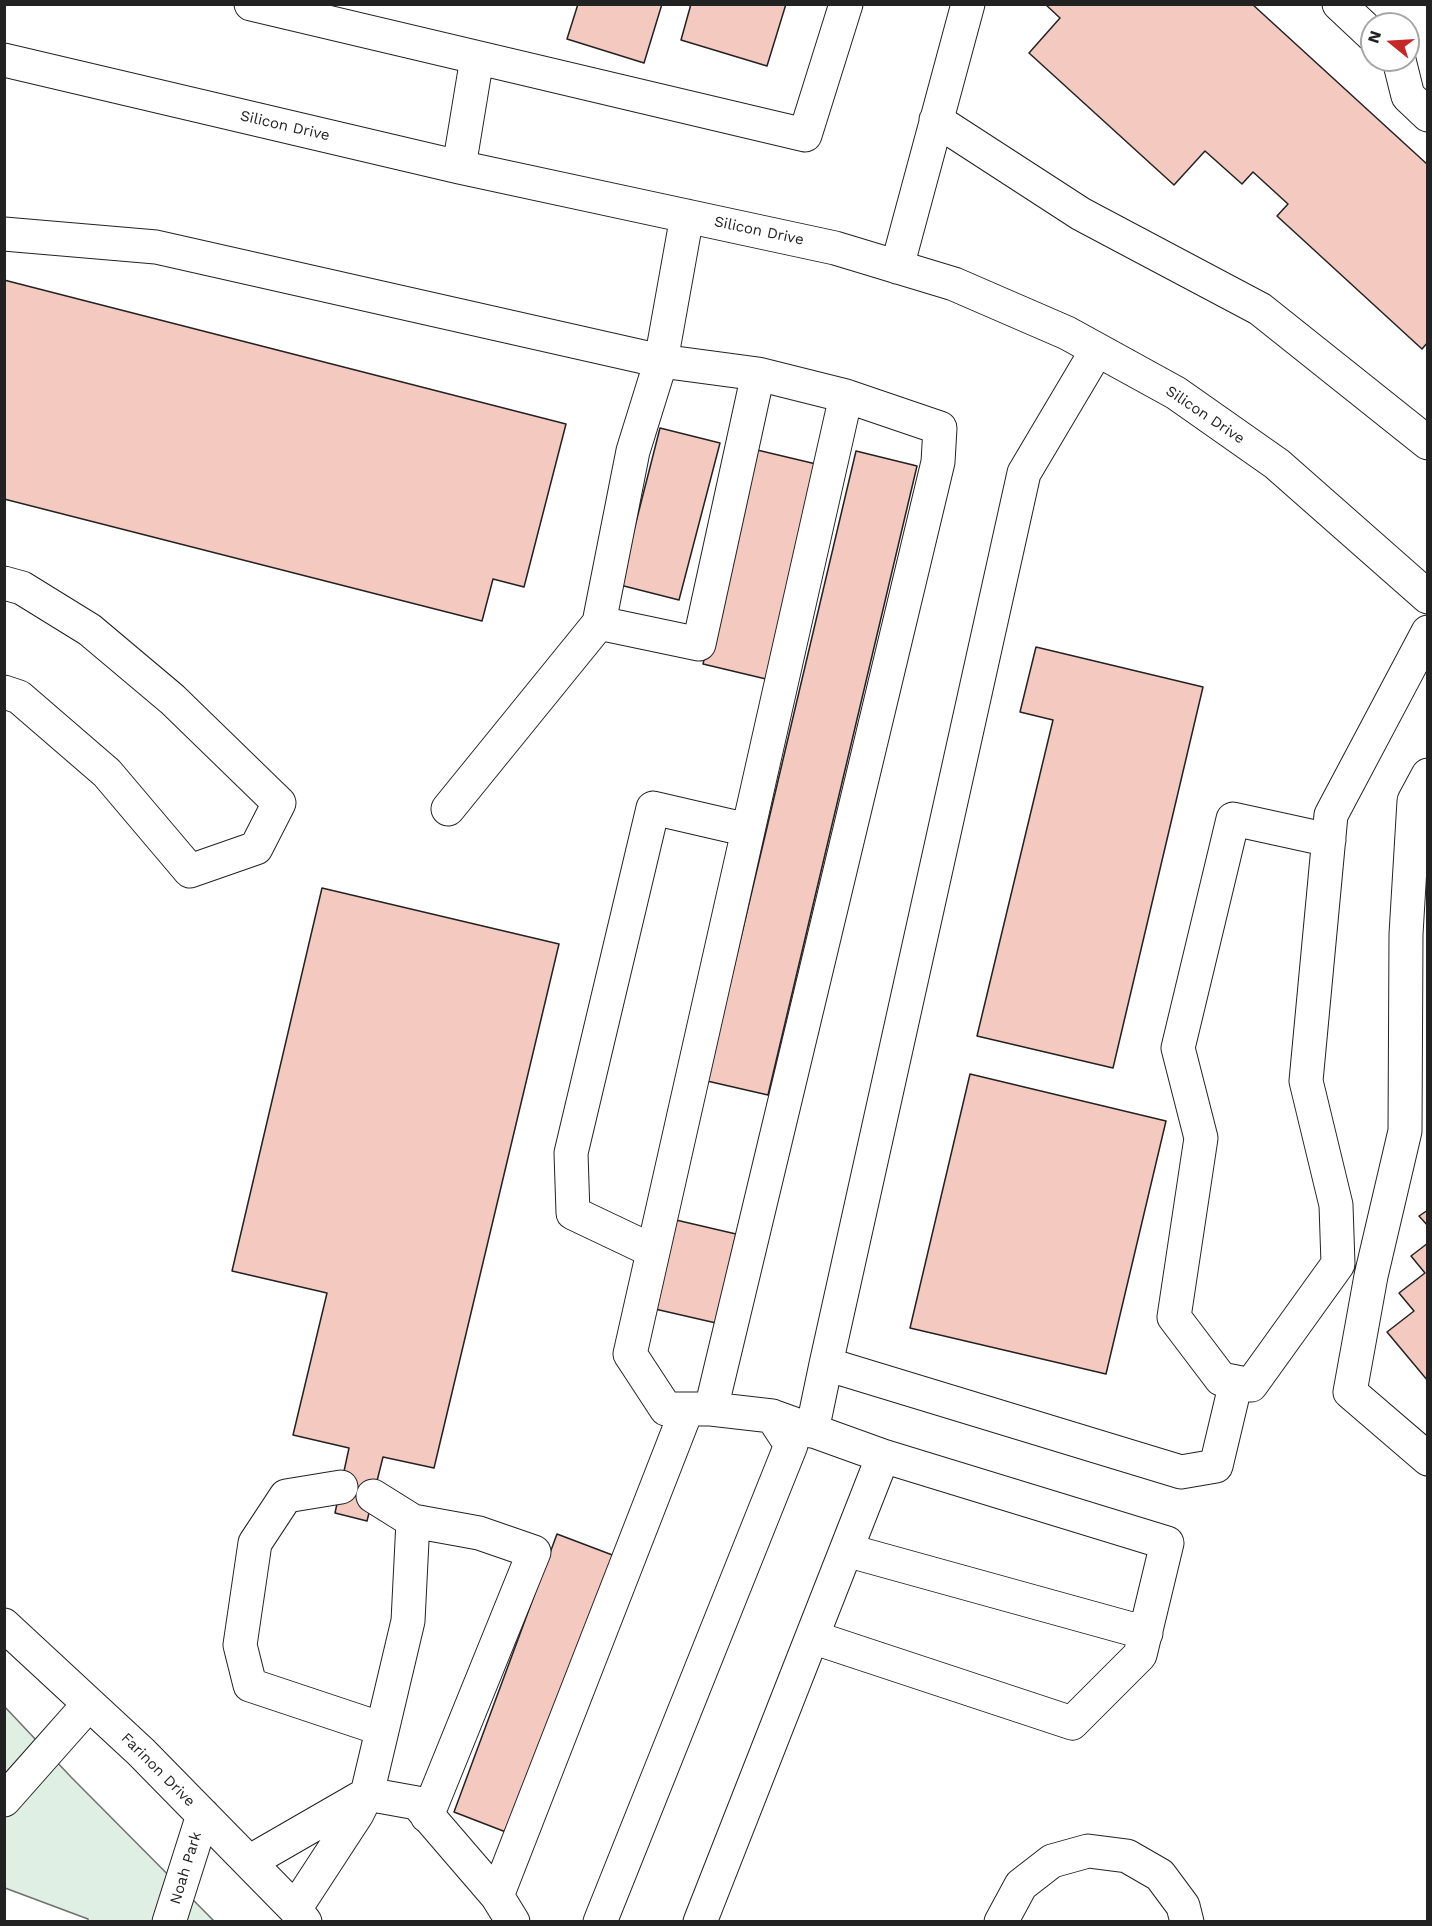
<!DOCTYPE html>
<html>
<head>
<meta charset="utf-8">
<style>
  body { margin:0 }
  #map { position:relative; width:1432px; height:1926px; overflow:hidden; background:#fff; font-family:"Work Sans",sans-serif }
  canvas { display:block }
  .frame { position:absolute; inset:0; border:6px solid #222; pointer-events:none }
  .north { position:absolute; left:1360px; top:12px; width:60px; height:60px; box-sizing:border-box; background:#fff; border:2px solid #a7a7a7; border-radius:50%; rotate:288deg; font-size:16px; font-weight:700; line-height:24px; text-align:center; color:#222 }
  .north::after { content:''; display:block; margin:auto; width:21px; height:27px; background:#c62828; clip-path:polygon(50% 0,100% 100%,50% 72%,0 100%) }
</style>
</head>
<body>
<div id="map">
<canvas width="1432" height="1926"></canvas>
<div class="frame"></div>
<div class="north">N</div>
</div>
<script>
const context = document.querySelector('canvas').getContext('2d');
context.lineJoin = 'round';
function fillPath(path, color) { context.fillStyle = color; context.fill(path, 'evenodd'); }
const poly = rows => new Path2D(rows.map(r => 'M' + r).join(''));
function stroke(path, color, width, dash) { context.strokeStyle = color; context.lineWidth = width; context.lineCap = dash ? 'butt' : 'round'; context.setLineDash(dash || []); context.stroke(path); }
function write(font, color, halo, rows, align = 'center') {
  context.font = font + ' "Work Sans",sans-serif'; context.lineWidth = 4.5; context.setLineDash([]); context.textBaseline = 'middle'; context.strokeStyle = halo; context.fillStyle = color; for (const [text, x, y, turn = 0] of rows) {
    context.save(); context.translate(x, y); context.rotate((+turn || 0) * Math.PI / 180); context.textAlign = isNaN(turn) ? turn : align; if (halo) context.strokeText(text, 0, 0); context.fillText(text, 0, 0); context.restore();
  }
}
const green = poly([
  [4,1706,71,1777,214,1921,88,1921,88,1919,5,1888,4,1706]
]);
fillPath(green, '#e0efe3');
stroke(green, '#6f6f6f', 1.5);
const building = poly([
  [578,4,662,4,644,63,567,39,578,4],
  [691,4,786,4,767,66,681,40,691,4],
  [1045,4,1252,4,1428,165,1428,342,1422,349,1277,216,1288,204,1253,172,1242,184,1205,151,1174,185,1029,53,1060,18,1045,4],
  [4,280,566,424,524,587,493,579,482,621,4,499,4,280],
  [660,428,720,443,679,600,620,585,660,428],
  [753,449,816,464,766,679,703,664,753,449],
  [856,451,917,466,768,1095,707,1081,856,451],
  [1036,647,1203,687,1113,1068,977,1036,1053,720,1020,712,1036,647],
  [322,888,559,944,434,1468,383,1457,367,1521,335,1513,349,1448,293,1435,327,1293,232,1271,322,888],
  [970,1074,1166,1121,1106,1374,910,1328,970,1074],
  [1428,1210,1428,1226,1419,1216,1428,1210],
  [676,1220,736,1234,716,1323,655,1309,676,1220],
  [1428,1243,1428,1381,1387,1332,1414,1311,1399,1293,1425,1273,1411,1256,1428,1243],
  [557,1534,615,1556,511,1834,454,1812,557,1534]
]);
fillPath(building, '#f3c9c0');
stroke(building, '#222', 1.5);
const minor = poly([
  [251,4,805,135,846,4],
  [1339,4,1372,35],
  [4,60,459,167,835,248,954,284,1067,333,1176,393,1277,464,1428,597],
  [1399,60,1408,96,1428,115],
  [936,120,1081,214,1260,309,1428,443],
  [459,167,477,58],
  [4,234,156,247,661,361,687,216],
  [897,267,968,4],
  [1097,350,1024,473,826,1364,1181,1472,1216,1466,1236,1382],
  [758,374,661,361,633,451,599,623,699,644,758,374,846,396,630,1354,666,1409,711,1409,938,462,940,428,846,396],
  [4,583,22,588,90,630,172,699,279,803,256,848,190,871,107,773,19,697,4,692],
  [1428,775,1414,801,1406,934,1405,1131,1371,1276,1350,1392,1428,1459],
  [448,809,599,623],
  [1329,840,1233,819,1178,1048,1201,1138,1174,1317,1221,1379,1251,1385,1338,1264,1336,1205,1306,1081,1331,815,1428,632],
  [653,1251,573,1213,571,1153,653,808,748,830],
  [772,1416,883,1456],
  [812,1431,826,1364],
  [341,1487,286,1496,255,1543,240,1645,250,1685,382,1729],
  [413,1521,479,1533,534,1552,427,1816],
  [846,1550,1146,1633],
  [4,1625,141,1752,295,1909,305,1922],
  [4,1800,89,1704],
  [249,1862,367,1794,417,1803,497,1896,513,1922],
  [497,1896,687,1409],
  [295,1909,357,1814,367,1794,408,1621,413,1521,373,1496],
  [169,1922,203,1815],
  [600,1922,791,1445,772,1416,711,1409],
  [700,1922,883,1456,1167,1543,1140,1655,1072,1723,812,1637],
  [1001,1922,1021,1885,1052,1861,1088,1851,1127,1856,1160,1875,1183,1906,1187,1922]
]);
stroke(minor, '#222', 35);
stroke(minor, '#fff', 33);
write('15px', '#222', '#fff', [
  ["Silicon Drive",285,126,13],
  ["Silicon Drive",759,231,12],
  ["Silicon Drive",1205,415,34],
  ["Farinon Drive",158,1770,45],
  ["Noah Park",186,1868,-73]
]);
</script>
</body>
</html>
